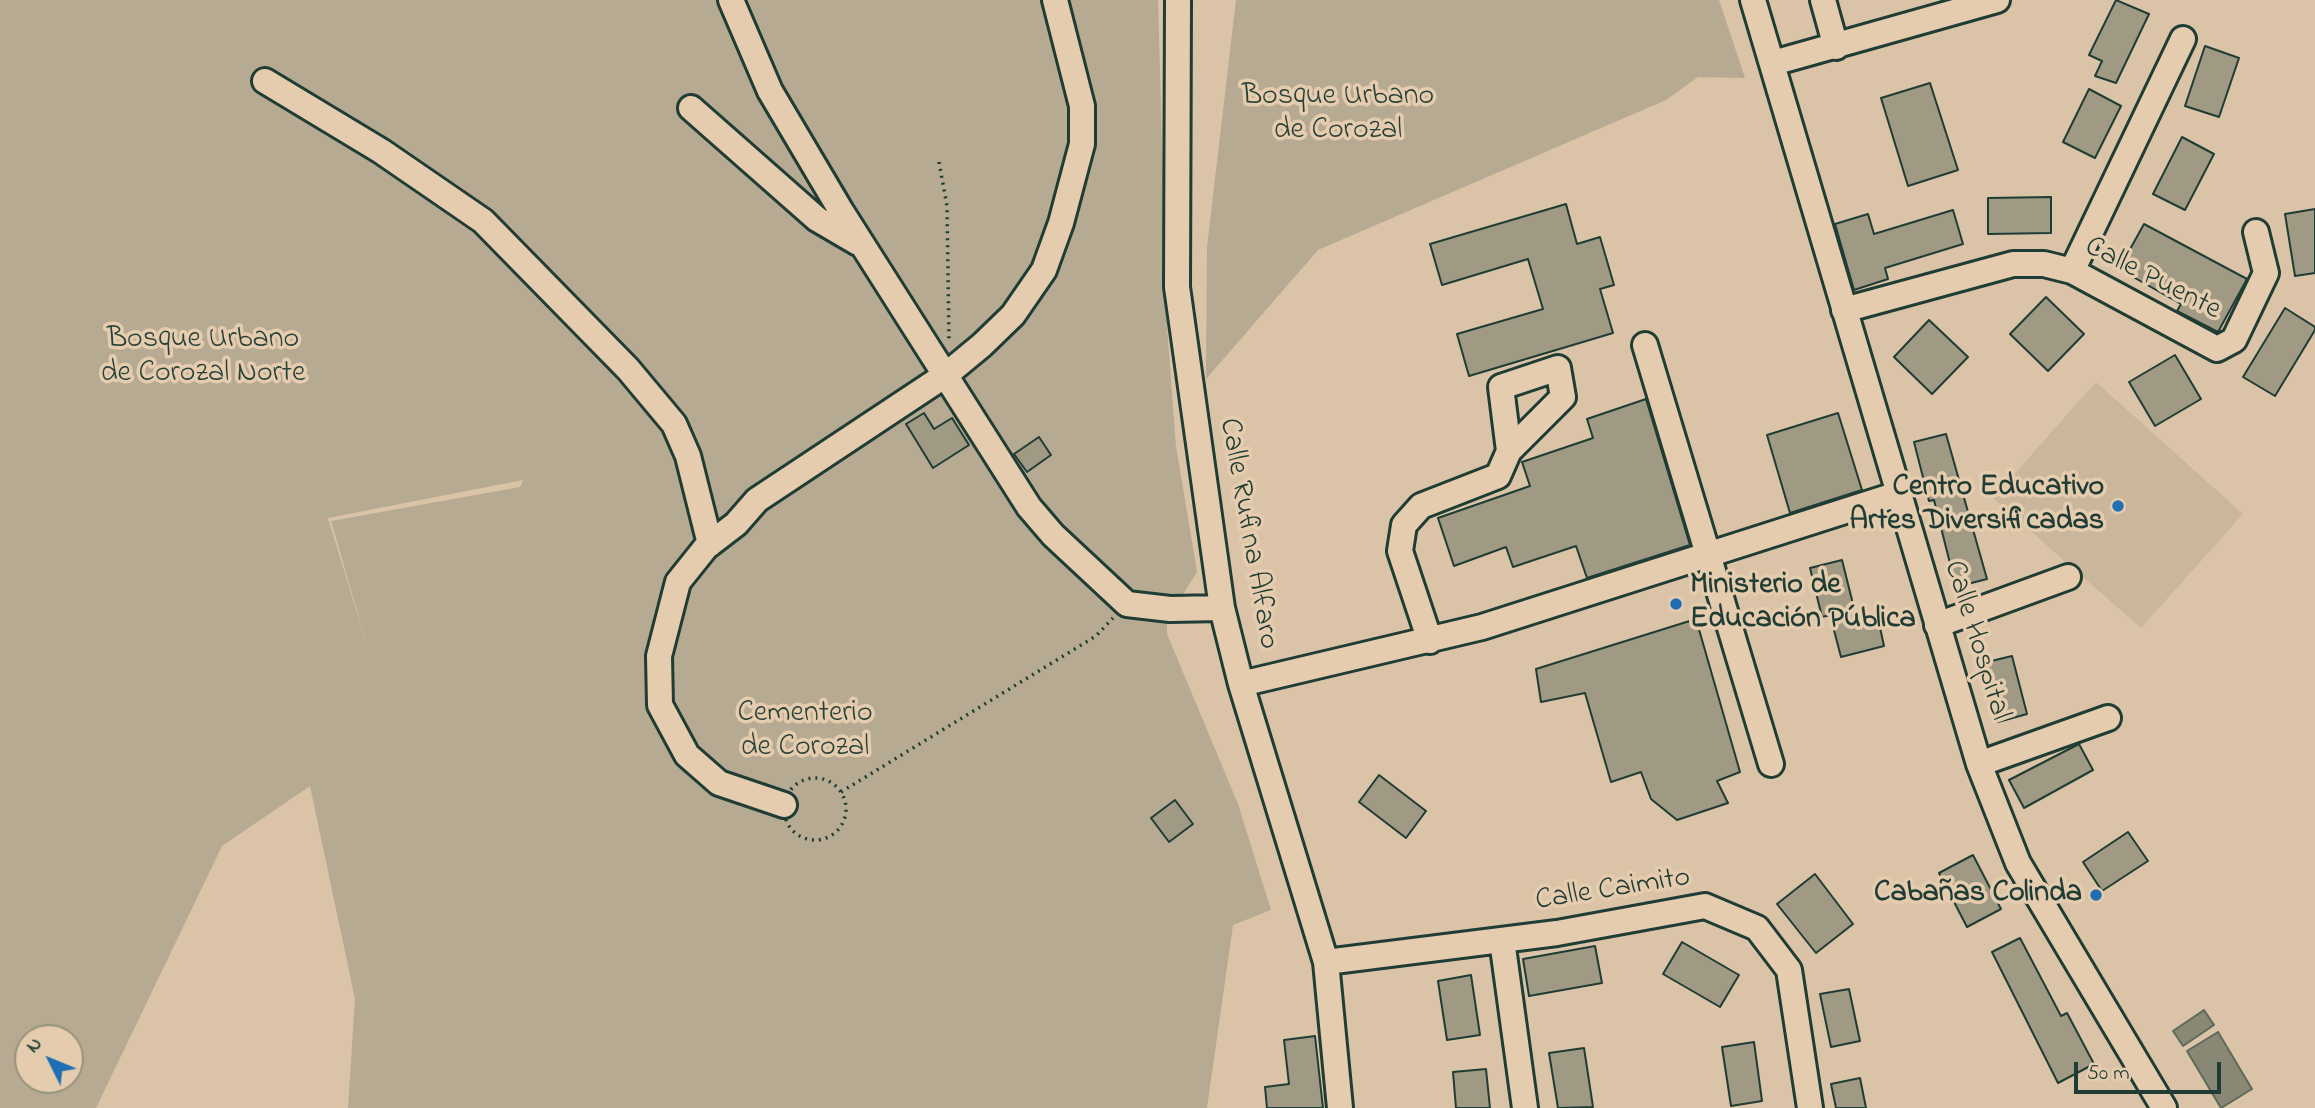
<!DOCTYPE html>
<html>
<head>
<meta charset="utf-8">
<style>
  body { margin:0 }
  #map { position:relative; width:2315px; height:1108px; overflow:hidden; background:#dac3a7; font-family:"Indie Flower",sans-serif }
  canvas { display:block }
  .north { position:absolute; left:14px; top:1024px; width:70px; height:70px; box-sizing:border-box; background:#e6ccae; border:2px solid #96937d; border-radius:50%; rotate:313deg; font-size:19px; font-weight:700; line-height:28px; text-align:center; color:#1f3d34 }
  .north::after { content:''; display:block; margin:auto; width:24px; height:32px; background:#1f6fb2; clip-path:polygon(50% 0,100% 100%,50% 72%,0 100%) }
  .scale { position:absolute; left:2074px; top:1062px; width:147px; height:32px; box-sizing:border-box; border:4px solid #1f3d34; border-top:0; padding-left:9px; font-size:21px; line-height:24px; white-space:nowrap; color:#1f3d34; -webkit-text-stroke:5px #e6ccae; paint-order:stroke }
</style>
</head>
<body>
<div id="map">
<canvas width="2315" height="1108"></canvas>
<div class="north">N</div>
<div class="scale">50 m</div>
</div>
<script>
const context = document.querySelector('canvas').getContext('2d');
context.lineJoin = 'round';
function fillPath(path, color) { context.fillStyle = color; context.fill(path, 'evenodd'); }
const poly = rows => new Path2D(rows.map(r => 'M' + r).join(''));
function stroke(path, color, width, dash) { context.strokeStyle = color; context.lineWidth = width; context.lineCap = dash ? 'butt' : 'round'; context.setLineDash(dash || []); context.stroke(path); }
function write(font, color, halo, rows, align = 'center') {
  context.font = font + ' "Indie Flower",sans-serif'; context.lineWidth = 7; context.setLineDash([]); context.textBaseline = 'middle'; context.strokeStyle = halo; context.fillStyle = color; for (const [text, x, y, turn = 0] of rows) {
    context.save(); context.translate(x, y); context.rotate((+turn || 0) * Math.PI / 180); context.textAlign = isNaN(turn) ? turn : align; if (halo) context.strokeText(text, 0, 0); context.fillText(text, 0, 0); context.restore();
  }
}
fillPath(poly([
  [2096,382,2243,514,2141,628,1993,498]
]), '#c9b69c');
fillPath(poly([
  [0,0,1158,0,1167,326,1176,446,1197,572,1167,620,1167,634,1238,804,1271,910,1233,925,1207,1108,348,1108,355,999,310,786,222,846,96,1108,0,1108],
  [523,480,520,487,331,521,368,649,328,518],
  [28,1038,70,1038,70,1080,28,1080],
  [1236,0,1719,0,1745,78,1698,77,1666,100,1318,250,1206,379,1207,247]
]), '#b7aa92');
const water = poly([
  [2204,1010,2214,1025,2183,1046,2173,1031,2204,1010],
  [2218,1032,2252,1089,2221,1108,2187,1051,2218,1032]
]);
fillPath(water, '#888874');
stroke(water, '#5e6a5a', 2);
const building = poly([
  [2116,0,2149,14,2116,83,2095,76,2102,61,2089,55,2116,0],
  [2205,46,2239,58,2219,117,2185,106,2205,46],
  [1930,83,1958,170,1908,186,1881,98,1930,83],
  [2089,89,2121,106,2095,158,2063,142,2089,89],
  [2182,137,2214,154,2185,210,2153,194,2182,137],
  [2051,197,2051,233,1988,234,1988,198,2051,197],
  [1566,204,1577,244,1600,237,1614,285,1600,289,1613,333,1469,376,1457,334,1543,309,1528,259,1442,285,1430,244,1566,204],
  [2315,209,2315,273,2295,276,2285,214,2315,209],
  [1953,210,1963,244,1885,268,1888,279,1854,290,1835,224,1868,214,1874,234,1953,210],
  [2144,224,2247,279,2218,332,2177,311,2181,304,2119,269,2144,224],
  [2046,297,2084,334,2048,371,2010,334,2046,297],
  [2285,308,2315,327,2315,330,2275,396,2243,377,2285,308],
  [1929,320,1968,357,1932,394,1894,357,1929,320],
  [2175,355,2201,399,2155,426,2129,382,2175,355],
  [1646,399,1690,545,1587,578,1576,546,1513,567,1506,547,1454,566,1438,518,1530,486,1522,462,1593,438,1587,419,1646,399],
  [924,413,934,429,952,418,969,445,933,468,906,424,924,413],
  [1838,413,1862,490,1790,513,1767,435,1838,413],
  [1946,434,1987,579,1956,587,1934,500,1929,501,1914,442,1946,434],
  [1039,437,1051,455,1027,472,1014,454,1039,437],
  [1842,560,1859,628,1879,623,1884,646,1841,657,1830,615,1822,617,1810,568,1842,560],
  [1696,619,1740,772,1717,781,1728,803,1677,820,1651,799,1641,772,1611,782,1585,693,1541,702,1536,669,1696,619],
  [2012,656,2027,714,1998,722,1983,663,2012,656],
  [2079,744,2093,770,2024,808,2009,780,2079,744],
  [1379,775,1426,811,1406,838,1359,802,1379,775],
  [1175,800,1193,824,1169,842,1151,818,1175,800],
  [2128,832,2148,861,2102,891,2083,862,2128,832],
  [1973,855,2001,909,1967,927,1939,873,1973,855],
  [1815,874,1853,924,1816,953,1777,904,1815,874],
  [2020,938,2061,1016,2067,1013,2094,1064,2058,1083,1992,952,2020,938],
  [1682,942,1739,975,1720,1007,1663,974,1682,942],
  [1595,946,1602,983,1529,996,1523,959,1595,946],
  [1471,975,1480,1035,1447,1040,1438,981,1471,975],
  [1849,989,1860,1041,1831,1047,1820,994,1849,989],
  [1315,1036,1323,1108,1267,1108,1265,1087,1289,1084,1284,1040,1315,1036],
  [1754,1042,1762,1101,1731,1106,1722,1047,1754,1042],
  [1584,1048,1593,1107,1558,1108,1549,1053,1584,1048],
  [1486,1069,1490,1108,1456,1108,1453,1072,1486,1069],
  [1860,1078,1866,1108,1836,1108,1831,1084,1860,1078]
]);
fillPath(building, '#a09983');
stroke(building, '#1f3d34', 2);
const minor = poly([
  [731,0,770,91,841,211,1029,507,1053,535,1127,604,1170,609,1222,608],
  [1178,0,1177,287,1222,608,1241,684,1326,962,1340,1108],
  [1753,0,1979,764,2018,863,2164,1108],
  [1823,0,1836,47],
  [1773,63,1997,0],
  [265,81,381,151,483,221,628,369,674,424,688,456,710,544],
  [691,108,817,219,858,243],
  [2072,271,2183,39],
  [1844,310,2013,264,2044,264,2072,271,2217,349,2234,340,2266,273,2256,232],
  [1645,345,1771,764],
  [1937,625,2068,577],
  [1430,641,1400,551,1404,525,1421,506,1498,476,1509,451,1563,397,1558,368,1501,387,1509,451],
  [1241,684,1482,627,1898,494],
  [1979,764,2108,718],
  [784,805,719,783,687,755,660,705,659,656,678,582,706,547,736,524,757,500,947,374,982,345,1013,315,1044,270,1061,223,1082,144,1082,106,1055,0],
  [1502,940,1525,1108],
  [1326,962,1557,933,1705,906,1757,928,1789,970,1810,1108]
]);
stroke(minor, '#1f3d34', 30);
stroke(poly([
  [939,162,947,206,949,341],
  '784 809a31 31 0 1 1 62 0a31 31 0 1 1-62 0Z',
  [841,792,1096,636,1113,618]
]), '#1f3d34', 3.5, [2, 5]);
stroke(minor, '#e6ccae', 24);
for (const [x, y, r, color] of [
  [2118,506,7,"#1f6fb2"],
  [1676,604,7,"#1f6fb2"],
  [2096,895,7,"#1f6fb2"]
]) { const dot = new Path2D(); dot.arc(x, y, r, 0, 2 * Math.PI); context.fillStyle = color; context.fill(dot); stroke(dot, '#e6ccae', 2.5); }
write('30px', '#274239', '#e6ccae', [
  ["Bosque Urbano",1338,98],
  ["de Corozal",1338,132],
  ["Bosque Urbano",203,341],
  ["de Corozal Norte",203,375],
  ["Cementerio",805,715],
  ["de Corozal",805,749]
]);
write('30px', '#1f3d34', '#e6ccae', [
  ["Calle Puente",2152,280,27],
  ["Calle Rufina Alfaro",1247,534,80],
  ["Calle Hospital",1975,641,73],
  ["Calle Caimito",1613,891,-9]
]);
write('bold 30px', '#1f3d34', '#e6ccae', [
  ["Centro Educativo",2104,489],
  ["Artes Diversificadas",2104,523],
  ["Ministerio de",1690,587,"left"],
  ["Educación Pública",1690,621,"left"],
  ["Cabañas Colinda",2082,895]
], 'right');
</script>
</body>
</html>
